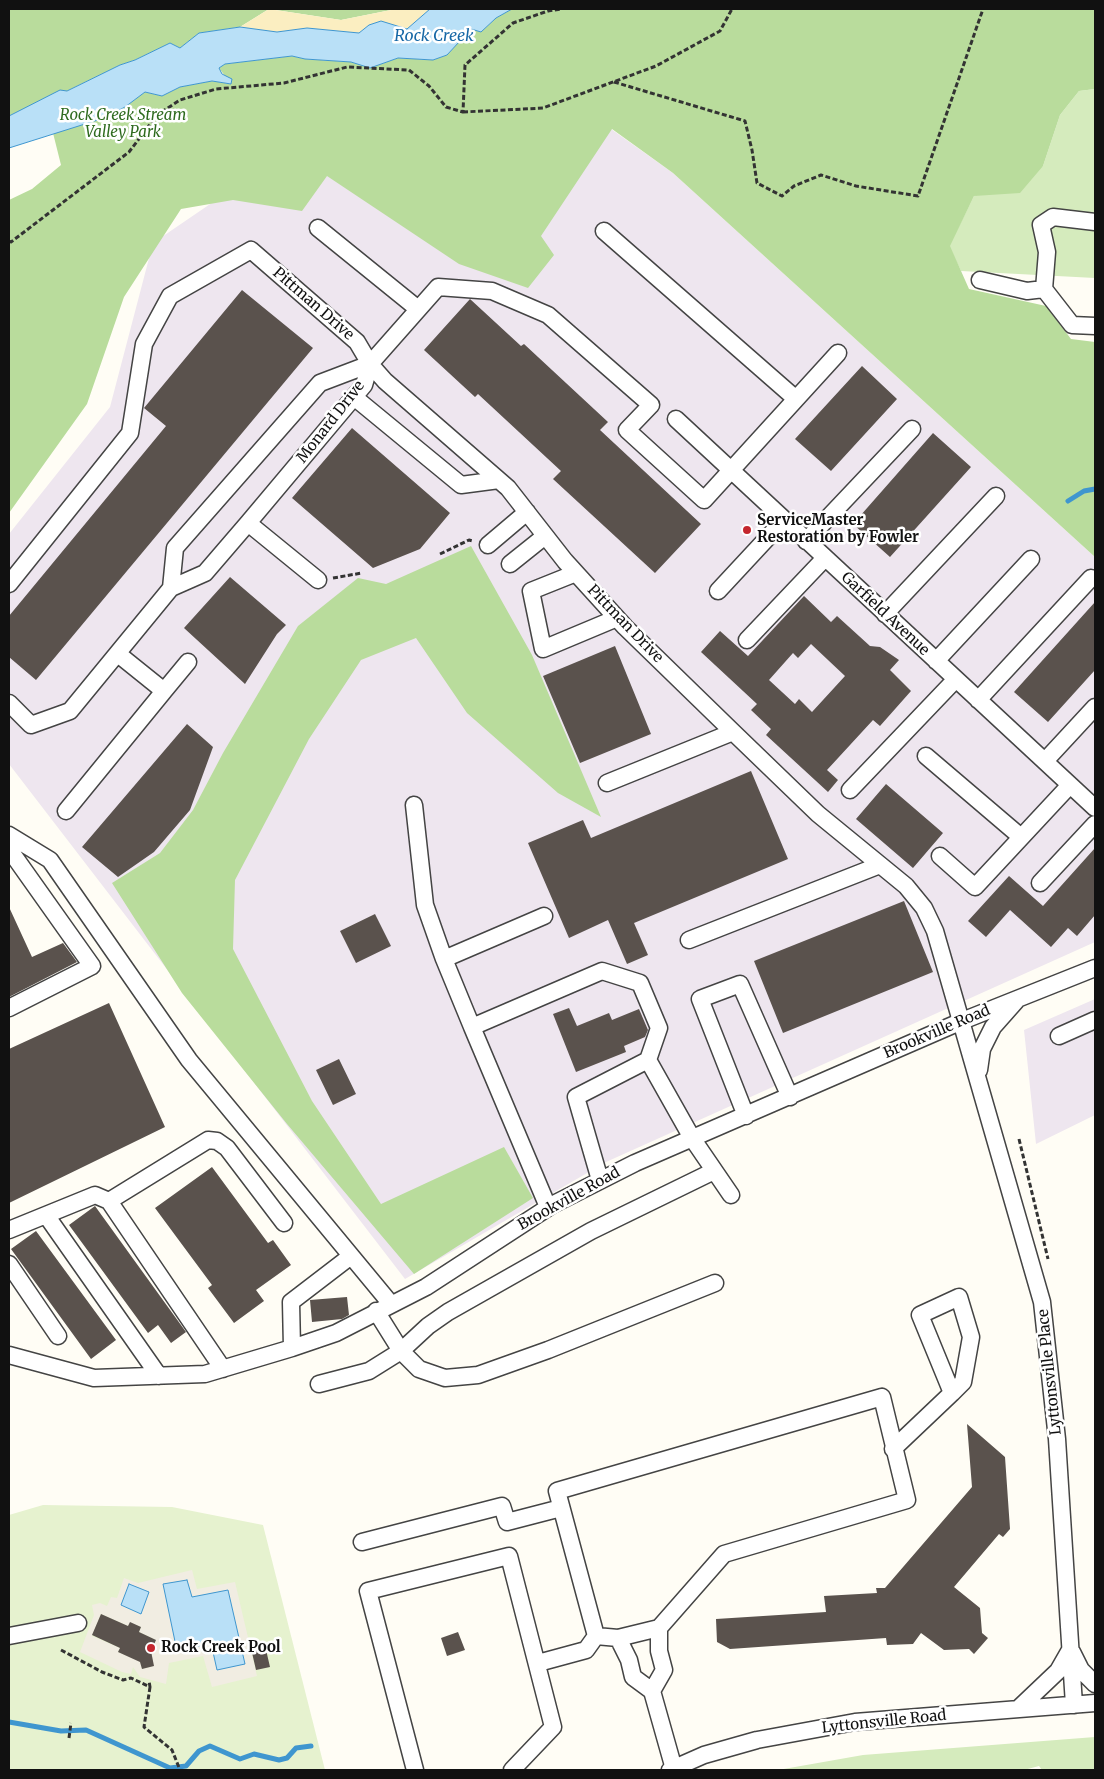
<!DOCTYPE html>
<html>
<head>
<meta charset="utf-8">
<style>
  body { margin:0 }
  #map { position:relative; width:1104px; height:1779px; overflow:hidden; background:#fffdf5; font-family:Merriweather,serif }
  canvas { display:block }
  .frame { position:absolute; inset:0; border:10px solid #111; pointer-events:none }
</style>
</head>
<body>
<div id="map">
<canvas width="1104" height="1779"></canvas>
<div class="frame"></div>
</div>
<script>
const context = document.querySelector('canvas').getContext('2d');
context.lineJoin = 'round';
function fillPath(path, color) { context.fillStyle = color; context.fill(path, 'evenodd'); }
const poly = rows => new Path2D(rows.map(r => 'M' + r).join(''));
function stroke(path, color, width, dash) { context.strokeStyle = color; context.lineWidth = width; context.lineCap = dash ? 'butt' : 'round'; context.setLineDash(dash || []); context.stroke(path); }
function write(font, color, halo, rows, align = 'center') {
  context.font = font + ' Merriweather,serif'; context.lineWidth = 5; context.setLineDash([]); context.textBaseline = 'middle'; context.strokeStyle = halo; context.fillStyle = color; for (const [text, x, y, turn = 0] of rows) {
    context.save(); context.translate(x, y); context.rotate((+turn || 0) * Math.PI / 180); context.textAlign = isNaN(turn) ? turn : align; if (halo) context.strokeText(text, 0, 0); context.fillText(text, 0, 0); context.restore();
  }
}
fillPath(poly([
  [611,129,673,173,1095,557,1095,942,606,1162,405,1279,9,764,9,534,110,407,153,243,304,140],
  [1095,999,1095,1115,1036,1144,1024,1030]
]), '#eee6ef');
fillPath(poly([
  [1095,89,1095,278,961,271,949,246,974,196,1043,166,1060,115,1079,91],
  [1095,1737,1095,1770,1042,1770,1039,1766,1024,1770,778,1770,863,1755]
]), '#d5ebbd');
fillPath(poly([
  [9,9,396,9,341,20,269,9,240,27,199,33,180,48,170,43,135,60,120,65,67,91,60,91,9,116],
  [512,9,1095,9,1095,89,1079,91,1060,115,1043,166,1020,193,974,196,950,246,969,289,1046,306,1071,339,1095,342,1095,557,673,173,612,129,541,236,554,255,528,288,459,264,327,176,302,211,233,200,181,209,124,297,87,404,9,513,9,200,32,189,61,165,53,133,104,118,125,107,145,92,162,96,180,87,212,81,231,84,219,68,225,64,292,56,305,59,351,62,370,68,398,58,433,60,447,55,471,28,481,32,496,18],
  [471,546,532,655,601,817,558,793,467,713,416,638,361,660,309,739,235,880,233,949,312,1101,381,1204,504,1147,533,1198,414,1274,287,1124,182,993,112,883,160,853,193,810,223,753,298,626,358,578,386,584]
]), '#b9dc9c');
fillPath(poly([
  [269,9,341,20,396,9,430,9,407,29,396,25,369,25,359,33,307,28,277,32,240,27]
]), '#fbeec1');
fillPath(poly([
  [43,1505,172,1507,263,1525,325,1770,9,1770,9,1515]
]), '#e6f2cf');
fillPath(poly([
  [192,1570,197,1589,235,1582,257,1676,212,1687,203,1656,169,1663,166,1684,140,1677,133,1667,131,1674,122,1672,80,1652,94,1615,92,1605,100,1603,107,1606,111,1597,117,1598,124,1578,138,1583],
  [187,1580,192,1597,245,1664,212,1643,163,1584],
  [101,1614,128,1626,130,1623,141,1627,139,1632,156,1640,151,1651,153,1666,142,1669,139,1655,128,1656,118,1652,120,1648,92,1636]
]), '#f1ede2');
const water = poly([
  [430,9,512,9,496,18,481,32,471,29,447,55,433,60,398,58,370,68,351,62,305,59,292,56,225,64,219,68,222,74,232,79,231,84,212,81,180,87,162,96,145,92,125,107,104,118,9,148,9,116,60,90,67,91,120,65,135,60,170,43,180,48,199,33,240,27,277,32,307,28,359,33,369,25,381,21,407,29,430,9],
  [187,1580,192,1597,228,1590,245,1664,217,1670,211,1643,177,1651,163,1584,187,1580],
  [129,1584,149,1592,141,1614,121,1605,129,1584]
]);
fillPath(water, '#b9e0f7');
stroke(water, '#3f96cf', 1);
stroke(poly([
  [1068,501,1084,491,1095,489],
  [9,1722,61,1731,86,1730,170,1768,186,1766,199,1751,210,1746,240,1759,254,1754,279,1760,287,1758,296,1748,311,1746]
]), '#3f96cf', 5);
fillPath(poly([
  [242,290,313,348,36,680,9,657,9,616,166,426,144,408],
  [470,299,521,346,524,344,608,422,600,430,701,524,655,573,553,479,561,471,478,394,475,397,424,350],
  [862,366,897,399,831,471,795,439],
  [352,428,450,513,420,549,373,568,292,498],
  [933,433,971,467,890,557,853,524],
  [230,577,286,625,277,634,245,684,184,628],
  [804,596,831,622,837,616,870,646,880,647,899,660,890,670,911,691,880,726,873,720,827,770,838,780,828,792,766,735,771,729,751,710,757,704,701,652,720,631,748,656],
  [811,644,845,676,812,712,799,699,795,704,769,680,793,653,798,658],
  [1095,602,1095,670,1048,722,1014,692],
  [615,646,651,734,580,763,543,676],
  [187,724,213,747,190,810,154,852,118,877,82,847],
  [751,771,788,859,634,923,648,955,627,964,608,920,569,938,528,843,583,820,591,838],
  [886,784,943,833,913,868,856,819],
  [1095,848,1095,915,1077,936,1068,928,1051,947,1010,910,986,937,968,921,1009,876,1043,906],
  [904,901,933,972,783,1033,754,961],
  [9,907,32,957,63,943,77,962,9,997],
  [375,914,391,946,356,963,340,931],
  [109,1003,165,1127,9,1203,9,1049],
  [569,1008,577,1026,609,1013,612,1020,639,1009,648,1030,645,1037,624,1046,626,1052,576,1072,553,1014],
  [339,1059,356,1094,333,1105,316,1070],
  [212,1167,268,1243,273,1240,291,1265,256,1290,264,1301,234,1323,208,1288,212,1285,155,1208],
  [95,1206,186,1332,171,1343,158,1325,148,1333,69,1225],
  [36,1231,116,1340,91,1359,11,1249],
  [347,1297,349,1315,342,1319,312,1322,310,1300],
  [967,1424,1005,1457,1010,1529,1003,1537,999,1534,954,1587,980,1608,982,1633,988,1638,974,1654,969,1649,944,1650,921,1633,913,1644,887,1645,886,1638,730,1649,717,1642,716,1619,826,1612,824,1596,877,1593,876,1588,885,1588,972,1487],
  [101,1614,128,1626,130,1622,141,1627,139,1632,156,1640,151,1651,154,1666,142,1669,140,1662,118,1652,120,1648,92,1635],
  [458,1632,465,1650,447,1656,441,1638],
  [264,1641,270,1667,256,1670,250,1644]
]), '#5a524d');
const minor = poly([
  [1095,222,1053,217,1041,225,1047,252,1044,289,1072,325,1095,326],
  [318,228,418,309],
  [604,231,796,399],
  [980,280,1027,291,1044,289],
  [354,397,461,485,499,480],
  [676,419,1095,808],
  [248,523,318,580],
  [806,541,912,429],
  [488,545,527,512],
  [510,564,545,536],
  [576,573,531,591,543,649,617,618],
  [9,584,130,433,144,344,170,296,251,250,357,342,370,364,385,381,508,488,565,561,625,627,733,732,818,814,906,886,924,908,935,931,1042,1302,1057,1439,1074,1705],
  [171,588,175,548,320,383,370,364,438,287,492,291,548,315,651,405,627,430,704,500,838,353],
  [718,591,784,520],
  [885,614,996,496],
  [747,640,825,558],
  [936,661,1031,559],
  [164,691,188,662],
  [978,700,1091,578],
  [9,703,31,725,70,711,171,588,205,573,248,523,364,385,370,364],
  [926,756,1021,837],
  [1045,761,1095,707],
  [607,783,733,732],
  [850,790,956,679],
  [414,805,425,905,444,959],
  [66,811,164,691,118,654],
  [9,835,50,860,189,1060,391,1304],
  [9,849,92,966,9,1008],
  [940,856,975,887,1070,785],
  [1040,883,1095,824],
  [689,940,880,865],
  [472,1027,444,959,544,916],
  [1059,1036,1095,1020],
  [979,1070,982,1049,993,1027,1016,1001],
  [746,1116,700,999,740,984,790,1097],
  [600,1180,576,1097,648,1060,692,1138,731,1195],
  [548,1207,472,1027,602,971,640,983,659,1028,648,1060],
  [46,1215,159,1376],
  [9,1230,95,1195,109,1201],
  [9,1264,58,1336],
  [376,1311,401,1351,419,1369,445,1378,478,1375,548,1350,715,1283],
  [292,1348,291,1302,351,1256],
  [9,1355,94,1378,205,1374,292,1348,336,1333,426,1287,552,1205,635,1163,962,1021,1095,968],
  [223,1369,109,1201,208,1140,217,1141,227,1148,284,1223],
  [319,1384,369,1371,401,1351,428,1326,448,1312,591,1231,714,1171],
  [882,1397,907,1500,724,1554,659,1628,618,1638,596,1636,557,1491,882,1397],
  [893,1449,952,1393,963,1382,971,1337,959,1297,920,1315,952,1393],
  [362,1542,502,1506,507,1522,561,1508],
  [9,1636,78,1623],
  [618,1638,629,1660,633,1677,652,1691,674,1769],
  [1072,1652,1081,1670,1095,1684],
  [538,1663,586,1650,596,1636],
  [652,1691,664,1670,659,1651,659,1628],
  [1018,1709,1058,1671,1070,1650],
  [415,1770,368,1591,509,1556,553,1727,512,1770],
  [670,1770,704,1755,757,1740,855,1722,1095,1703]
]);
stroke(minor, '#444', 19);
stroke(poly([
  [614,82,745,121,752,150,757,183,782,196,794,186,821,175,856,186,918,196,983,9],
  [463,112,543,108,656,66,720,31,732,9],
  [9,241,11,242,129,152,157,115,180,100,216,89,284,83,347,67,409,70,429,86,446,107,463,112,465,65,513,23,548,11,562,9],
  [440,554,469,540,473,541],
  [333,578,362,573],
  [1019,1139,1048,1259],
  [61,1650,102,1672,123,1680,131,1678,150,1687,149,1681],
  [150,1687,144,1727,172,1750,180,1770],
  [69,1738,71,1723]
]), '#333', 3, [5, 2.5]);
stroke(minor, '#fff', 16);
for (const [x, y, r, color] of [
  [747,530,5,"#c4262e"],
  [151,1648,5,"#c4262e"]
]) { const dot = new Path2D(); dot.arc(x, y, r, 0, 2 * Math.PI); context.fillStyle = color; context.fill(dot); stroke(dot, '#fff', 2); }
write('italic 15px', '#2f6b1f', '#fff', [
  ["Rock Creek Stream",123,116],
  ["Valley Park",123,133]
]);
write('15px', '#111', '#fff', [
  ["Pittman Drive",313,304,41],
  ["Monard Drive",331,422,-52],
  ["Garfield Avenue",885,614,43],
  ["Pittman Drive",625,624,46],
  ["Brookville Road",937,1032,-23],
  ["Brookville Road",569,1199,-29],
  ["Lyttonsville Place",1050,1372,-96],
  ["Lyttonsville Road",884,1722,-6]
]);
write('bold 15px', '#111', '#fff', [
  ["ServiceMaster",757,521],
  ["Restoration by Fowler",757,538],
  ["Rock Creek Pool",161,1648]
], 'left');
write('italic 16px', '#1768a6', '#fff', [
  ["Rock Creek",434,36]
]);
</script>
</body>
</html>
